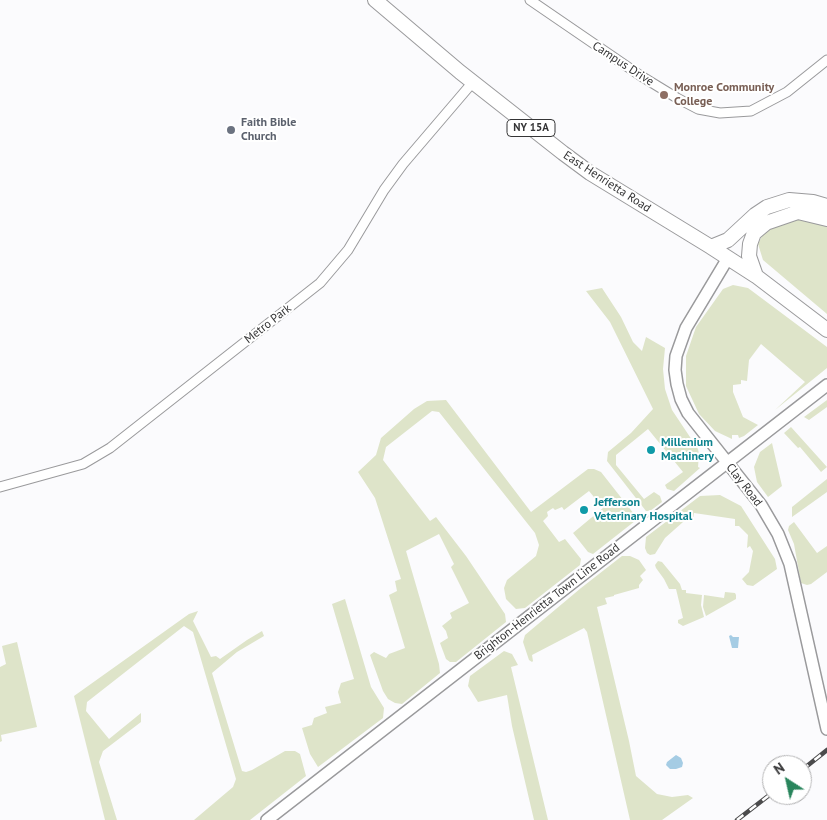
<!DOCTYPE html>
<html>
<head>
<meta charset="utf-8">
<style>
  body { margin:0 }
  #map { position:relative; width:827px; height:820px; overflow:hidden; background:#fbfbfd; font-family:"PT Sans",sans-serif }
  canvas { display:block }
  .north { position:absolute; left:762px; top:755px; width:50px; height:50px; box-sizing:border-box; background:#fff; border:1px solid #aeaeaf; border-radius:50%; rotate:325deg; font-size:14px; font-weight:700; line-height:20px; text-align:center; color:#353536 }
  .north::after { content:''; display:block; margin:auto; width:18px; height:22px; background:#29855c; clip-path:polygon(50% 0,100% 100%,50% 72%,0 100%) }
</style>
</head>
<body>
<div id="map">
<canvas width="827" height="820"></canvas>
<div class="north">N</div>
</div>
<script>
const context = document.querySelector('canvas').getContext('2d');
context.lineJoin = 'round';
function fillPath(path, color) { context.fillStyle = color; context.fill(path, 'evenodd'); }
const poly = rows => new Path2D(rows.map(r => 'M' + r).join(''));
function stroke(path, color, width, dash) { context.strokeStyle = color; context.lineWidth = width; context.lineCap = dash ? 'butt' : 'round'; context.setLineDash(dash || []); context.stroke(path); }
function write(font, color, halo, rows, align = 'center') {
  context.font = font + ' "PT Sans",sans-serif'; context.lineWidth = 4; context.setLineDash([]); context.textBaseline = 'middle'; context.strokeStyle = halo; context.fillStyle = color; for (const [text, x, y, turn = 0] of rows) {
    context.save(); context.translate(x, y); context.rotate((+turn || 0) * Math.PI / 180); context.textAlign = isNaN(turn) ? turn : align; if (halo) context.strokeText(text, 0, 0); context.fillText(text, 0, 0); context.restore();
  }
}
fillPath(poly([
  [793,218,827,225,827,314,763,260,758,244,765,230],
  [733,285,748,288,827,347,827,368,775,410,805,382,761,344,749,360,747,381,741,380,741,384,733,385,733,392,743,417,758,425,744,436,739,438,738,435,732,435,732,439,715,431,699,414,686,386,686,356,696,327,723,289],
  [602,288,621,317,633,342,642,351,646,337,665,348,663,369,665,389,672,410,698,449,699,454,698,467,700,468,674,491,667,489,665,485,683,472,648,429,616,455,616,465,644,499,654,492,660,496,662,502,650,511,646,511,607,461,608,452,631,433,653,409,610,322,586,291],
  [446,400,531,512,588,469,594,469,601,472,634,514,635,521,593,554,588,552,573,533,603,508,589,491,564,510,562,507,555,510,553,508,547,512,548,516,543,521,559,542,565,539,581,559,580,565,525,608,516,609,506,599,504,588,507,580,536,556,539,545,535,533,439,412,432,411,386,447,383,460,430,521,436,517,466,556,505,614,506,622,456,662,450,662,446,659,440,643,448,638,446,631,442,626,452,618,450,613,469,603,451,567,454,564,439,534,406,551,439,664,440,673,402,704,395,703,388,699,383,691,370,655,374,652,386,658,389,654,405,648,389,595,397,591,395,581,401,579,375,498,358,472,376,455,381,438,414,409,427,401],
  [827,400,827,407,809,420,804,417],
  [791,427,827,467,821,472,800,447,798,448,784,433],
  [772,443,782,486,768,497,757,482,754,467,760,452],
  [827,479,827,492,792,517,792,507],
  [720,495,741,506,775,559,777,569,753,586,747,585,742,579,749,572,753,551,750,546,747,548,748,535,739,526,735,526,735,519,694,513,693,520,683,522,665,538,655,554,650,555,647,553,645,548,646,537,700,496],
  [794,522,817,553,827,546,827,572,811,584,807,585,801,583,794,544,788,530,789,526],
  [622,556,630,556,639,560,646,570,640,576,643,580,639,585,639,588,614,595,614,596,605,598,607,604,597,607,629,741,636,776,657,794,672,797,688,795,693,798,662,820,630,820,587,632,584,628,532,655,533,661,532,662,529,660,523,642,525,635,581,588],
  [658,561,662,562,680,584,682,590,686,590,686,593,702,595,701,605,704,617,683,626,678,623,678,620,683,618,676,589,669,589,664,579,656,568,655,565],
  [725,592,735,593,736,595,736,599,706,616,703,607,704,595,724,598],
  [345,599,371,687,384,708,383,718,318,767,310,754,302,728,312,725,314,718,327,713,325,707,341,703,338,692,341,683,354,679,332,604],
  [198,611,193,621,211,657,216,656,220,659,247,640,262,631,264,636,237,652,212,673,242,771,246,772,252,770,285,751,295,751,300,754,306,776,250,820,194,820,233,787,236,779,193,632,184,626,87,702,86,711,109,739,141,713,141,722,103,751,99,762,117,820,105,820,74,696,189,614],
  [17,642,37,727,1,735,2,741,0,742,0,667,6,664,2,646],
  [504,651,512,654,518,665,511,667,548,820,534,820,512,726,507,695,478,702,468,686,470,676]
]), '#dee4c9');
fillPath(poly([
  [731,635,733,637,739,637,738,648,732,648,729,636],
  [676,755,681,758,683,763,682,767,676,769,670,769,666,765,667,762]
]), '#a5cce4');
const street = poly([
  [530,0,641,76,677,98,698,109,720,113,751,111,787,92,827,60],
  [0,487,83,464,110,448,320,283,348,250,384,190,403,164,473,82]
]);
const secondary = poly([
  [728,258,686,328,676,356,675,370,677,384,681,399,688,413,761,505,778,534,790,564,827,729],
  [267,820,827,385]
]);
const primary = poly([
  [375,0,460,72,563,153,590,173,711,247,756,276,827,330],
  [711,247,728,240,755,215,767,207,789,200,813,202,827,206],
  [756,276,749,256,750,244,754,233,766,223,798,212,827,219]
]);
stroke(street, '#9a9a9c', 11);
stroke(secondary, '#9a9a9c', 14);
stroke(primary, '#9a9a9c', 16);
stroke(street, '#fff', 9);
stroke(secondary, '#fff', 11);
stroke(primary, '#fff', 14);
const rail = poly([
  [802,770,827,750],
  [737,820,772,793]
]);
stroke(rail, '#4b4b4c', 4.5);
stroke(rail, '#fff', 2.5, [8]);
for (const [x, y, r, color] of [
  [664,95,5,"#8d6e63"],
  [231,130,5,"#6b7280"],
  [651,450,5,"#0f9aa8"],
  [584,510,5,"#0f9aa8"]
]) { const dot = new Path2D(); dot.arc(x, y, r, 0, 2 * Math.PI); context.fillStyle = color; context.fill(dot); stroke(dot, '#fff', 2); }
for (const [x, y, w] of [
  [531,128,48]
]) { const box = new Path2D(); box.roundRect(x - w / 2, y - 8.5, w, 17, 4); context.fillStyle = '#fff'; context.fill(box); stroke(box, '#353536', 1); }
write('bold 11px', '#353536', null, [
  ["NY 15A",531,128]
]);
write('12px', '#353536', '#fff', [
  ["Campus Drive",623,64,33],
  ["East Henrietta Road",607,182,33],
  ["Metro Park",268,324,-38],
  ["Clay Road",744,485,52],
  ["Brighton-Henrietta Town Line Road",547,602,-38]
]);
write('bold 12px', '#785e54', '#fff', [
  ["Monroe Community",674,88],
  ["College",674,102]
], 'left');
write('bold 12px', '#5b616d', '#fff', [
  ["Faith Bible",241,123],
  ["Church",241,137]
], 'left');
write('bold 12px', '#0d838f', '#fff', [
  ["Millenium",661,443],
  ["Machinery",661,457],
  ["Jefferson",594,503],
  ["Veterinary Hospital",594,517]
], 'left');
</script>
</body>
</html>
